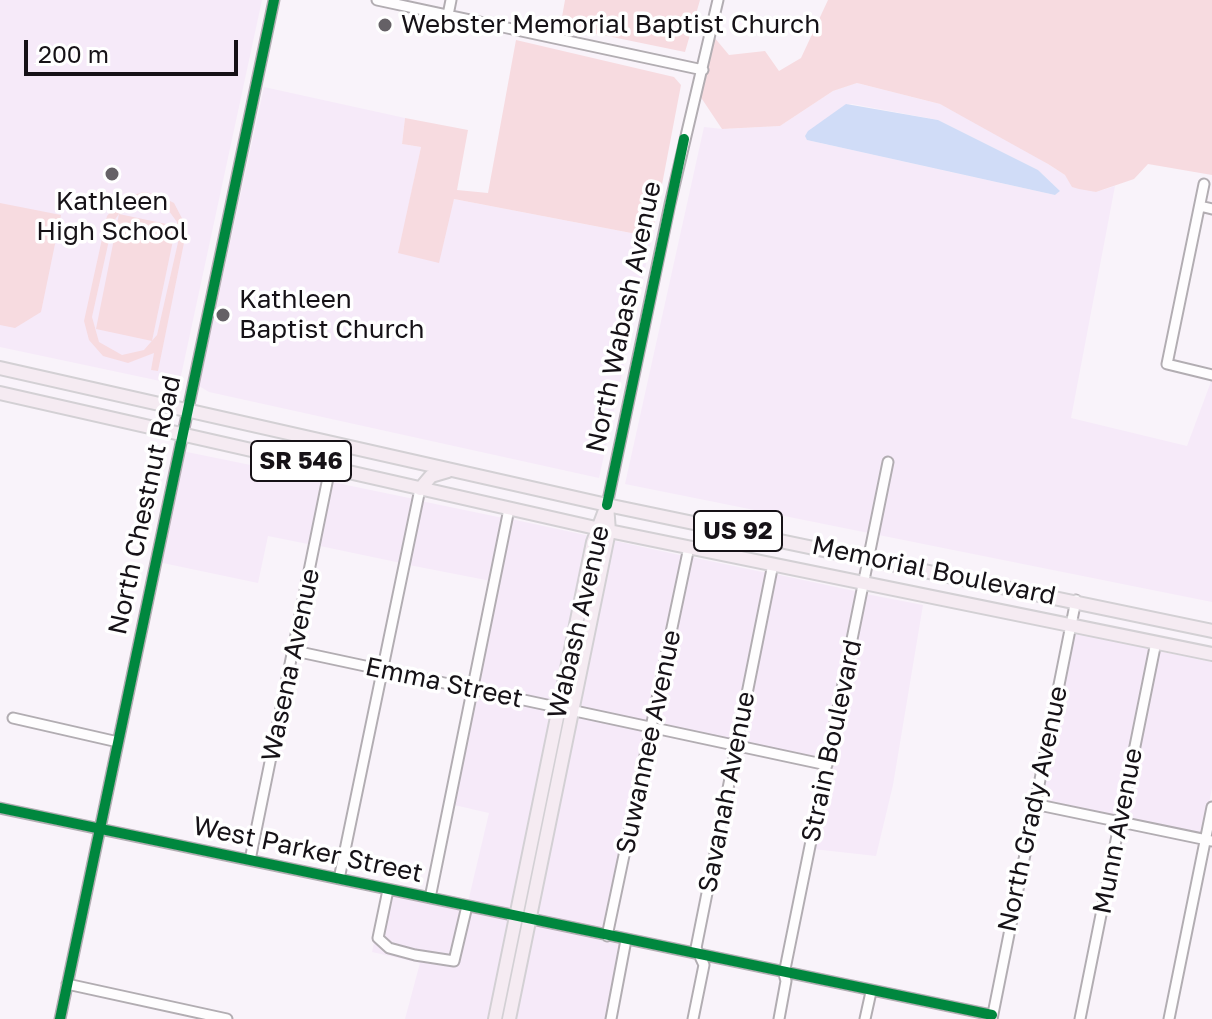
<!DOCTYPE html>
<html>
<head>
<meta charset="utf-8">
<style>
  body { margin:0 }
  #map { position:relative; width:1212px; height:1019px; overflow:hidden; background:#f9f3fa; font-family:"Golos Text",sans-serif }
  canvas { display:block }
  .scale { position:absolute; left:24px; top:40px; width:214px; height:36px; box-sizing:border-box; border:4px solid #161217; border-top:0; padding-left:10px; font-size:24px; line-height:28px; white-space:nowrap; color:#161217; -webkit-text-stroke:6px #fff; paint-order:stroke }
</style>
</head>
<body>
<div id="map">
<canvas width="1212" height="1019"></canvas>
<div class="scale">200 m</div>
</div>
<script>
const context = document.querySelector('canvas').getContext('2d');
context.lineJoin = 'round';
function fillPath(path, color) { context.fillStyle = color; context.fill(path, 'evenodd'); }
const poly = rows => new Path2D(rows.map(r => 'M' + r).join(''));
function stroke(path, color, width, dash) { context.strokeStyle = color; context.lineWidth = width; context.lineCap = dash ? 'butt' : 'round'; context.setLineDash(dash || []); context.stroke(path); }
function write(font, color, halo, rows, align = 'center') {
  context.font = font + ' "Golos Text",sans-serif'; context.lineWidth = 7; context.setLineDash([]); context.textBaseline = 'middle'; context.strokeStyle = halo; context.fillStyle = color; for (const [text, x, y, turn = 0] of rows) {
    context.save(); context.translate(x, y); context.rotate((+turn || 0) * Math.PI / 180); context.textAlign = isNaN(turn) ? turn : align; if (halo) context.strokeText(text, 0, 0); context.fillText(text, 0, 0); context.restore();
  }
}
fillPath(poly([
  [0,0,262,0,179,385,0,347],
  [857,83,940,104,1020,146,1065,175,1071,183,1096,192,1115,186,1071,418,1187,446,1212,379,1212,602,625,484,704,127,723,129,780,126,833,91],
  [852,104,938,120,1038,170,1060,191,1055,195,807,140,845,105],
  [264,87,405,118,402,144,421,147,399,253,454,199,652,237,599,478,209,392,199,386],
  [182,451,324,480,313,545,268,536,258,583,158,562],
  [332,482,414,499,401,563,320,546],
  [421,501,503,518,491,581,409,565],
  [511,519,590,536,556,703,479,687],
  [598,538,604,539,570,706,563,704],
  [611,540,684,556,649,723,577,707],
  [691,557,767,573,734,741,656,725],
  [775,574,859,592,825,760,741,742],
  [866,594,923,605,893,785,876,856,813,849],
  [1074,633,1151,649,1118,816,1038,800],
  [1158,651,1212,662,1212,788,1203,835,1125,818],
  [477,695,554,711,513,911,468,902,489,813,454,805],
  [562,713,568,714,527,914,520,912],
  [575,716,647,731,604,931,534,916],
  [391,894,463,910,452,957,391,944,382,936],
  [470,911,511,919,491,1019,405,1019,420,963,372,952,375,938,388,952,457,963],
  [532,924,622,945,607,1019,513,1019]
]), '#f6eaf9');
fillPath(poly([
  [565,0,700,0,685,52,578,30,562,17],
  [828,0,1212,0,1212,175,1148,164,1134,179,1096,192,1079,189,1072,187,1065,175,1048,164,940,104,857,83,833,91,780,126,722,129,700,96,714,37,729,55,765,51,779,71,801,58],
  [516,40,674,77,681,85,652,237,454,199,439,263,398,253,421,147,402,144,405,118,468,130,457,190,488,193],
  [144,192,158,195,174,203,187,228,158,371,151,370,154,353,128,363,103,356,89,340,84,321,107,216,122,198],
  [144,200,160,203,169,211,177,222,179,238,157,335,144,350,122,355,99,342,92,317,113,222,125,206],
  [0,203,61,215,41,312,15,328,0,325],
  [119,214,176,226,152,341,96,329]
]), '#f7dbe0');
fillPath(poly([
  [846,104,938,120,1038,170,1060,191,1055,195,807,140,805,136,808,131]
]), '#d0dcf7');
const minor = poly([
  [377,0,703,70],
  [448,15,451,0],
  [1204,184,1167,364,1212,375],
  [1200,206,1212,209],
  [607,505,670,204,718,0],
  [295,651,827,765],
  [13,718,118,742],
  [1034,804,1212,841],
  [0,808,992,1015],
  [250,860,330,468],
  [339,879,420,489],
  [388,890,378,938,389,948,415,955,454,961,467,906],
  [430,898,509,509],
  [607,936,689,547],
  [67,984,227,1019],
  [60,1019,274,0],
  [611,1019,626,940],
  [693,1019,704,965,696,948,773,564],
  [779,1019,786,981,784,974,888,462],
  [865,1019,871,992],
  [992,1019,1076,600],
  [1080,1019,1156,642],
  [1169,1019,1212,807]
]);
const major = poly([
  [0,368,607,505,1212,631],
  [0,393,609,531,1212,654],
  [420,489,431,476,448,471],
  [495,1019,593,542,607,505],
  [509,1019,609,531,607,505]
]);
stroke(minor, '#b2adb2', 13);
stroke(major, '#d3d0d4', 16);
stroke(minor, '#fefdfe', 9);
stroke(major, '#f5ebf2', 12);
stroke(poly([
  [607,505,684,139],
  [0,808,992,1015],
  [60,1019,274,0]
]), '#00873e', 10);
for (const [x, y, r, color] of [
  [385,25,8,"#656166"],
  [112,174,8,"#656166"],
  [223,315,8,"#656166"]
]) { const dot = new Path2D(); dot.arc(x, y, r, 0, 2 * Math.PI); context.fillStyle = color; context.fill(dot); stroke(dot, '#fff', 3); }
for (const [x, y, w] of [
  [301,461,100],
  [738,531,88]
]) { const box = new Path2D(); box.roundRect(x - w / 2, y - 20, w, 40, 6); context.fillStyle = '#fff'; context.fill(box); stroke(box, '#161217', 2); }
write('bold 24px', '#161217', null, [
  ["SR 546",301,461],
  ["US 92",738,531]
]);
write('26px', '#161217', '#fff', [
  ["Webster Memorial Baptist Church",401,25],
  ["Kathleen",112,202,"center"],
  ["High School",112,232,"center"],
  ["Kathleen",239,300],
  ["Baptist Church",239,330]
], 'left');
write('26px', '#161217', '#fff', [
  ["North Wabash Avenue",624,317,-78],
  ["North Chestnut Road",145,505,-78],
  ["Memorial Boulevard",934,571,12],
  ["Wabash Avenue",579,622,-77],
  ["Wasena Avenue",291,665,-78],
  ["Emma Street",444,683,12],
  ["Strain Boulevard",832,741,-78],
  ["Suwannee Avenue",649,742,-78],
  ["Savanah Avenue",727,792,-79],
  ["North Grady Avenue",1033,809,-78],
  ["Munn Avenue",1118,831,-79],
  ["West Parker Street",308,850,12]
]);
</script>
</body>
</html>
